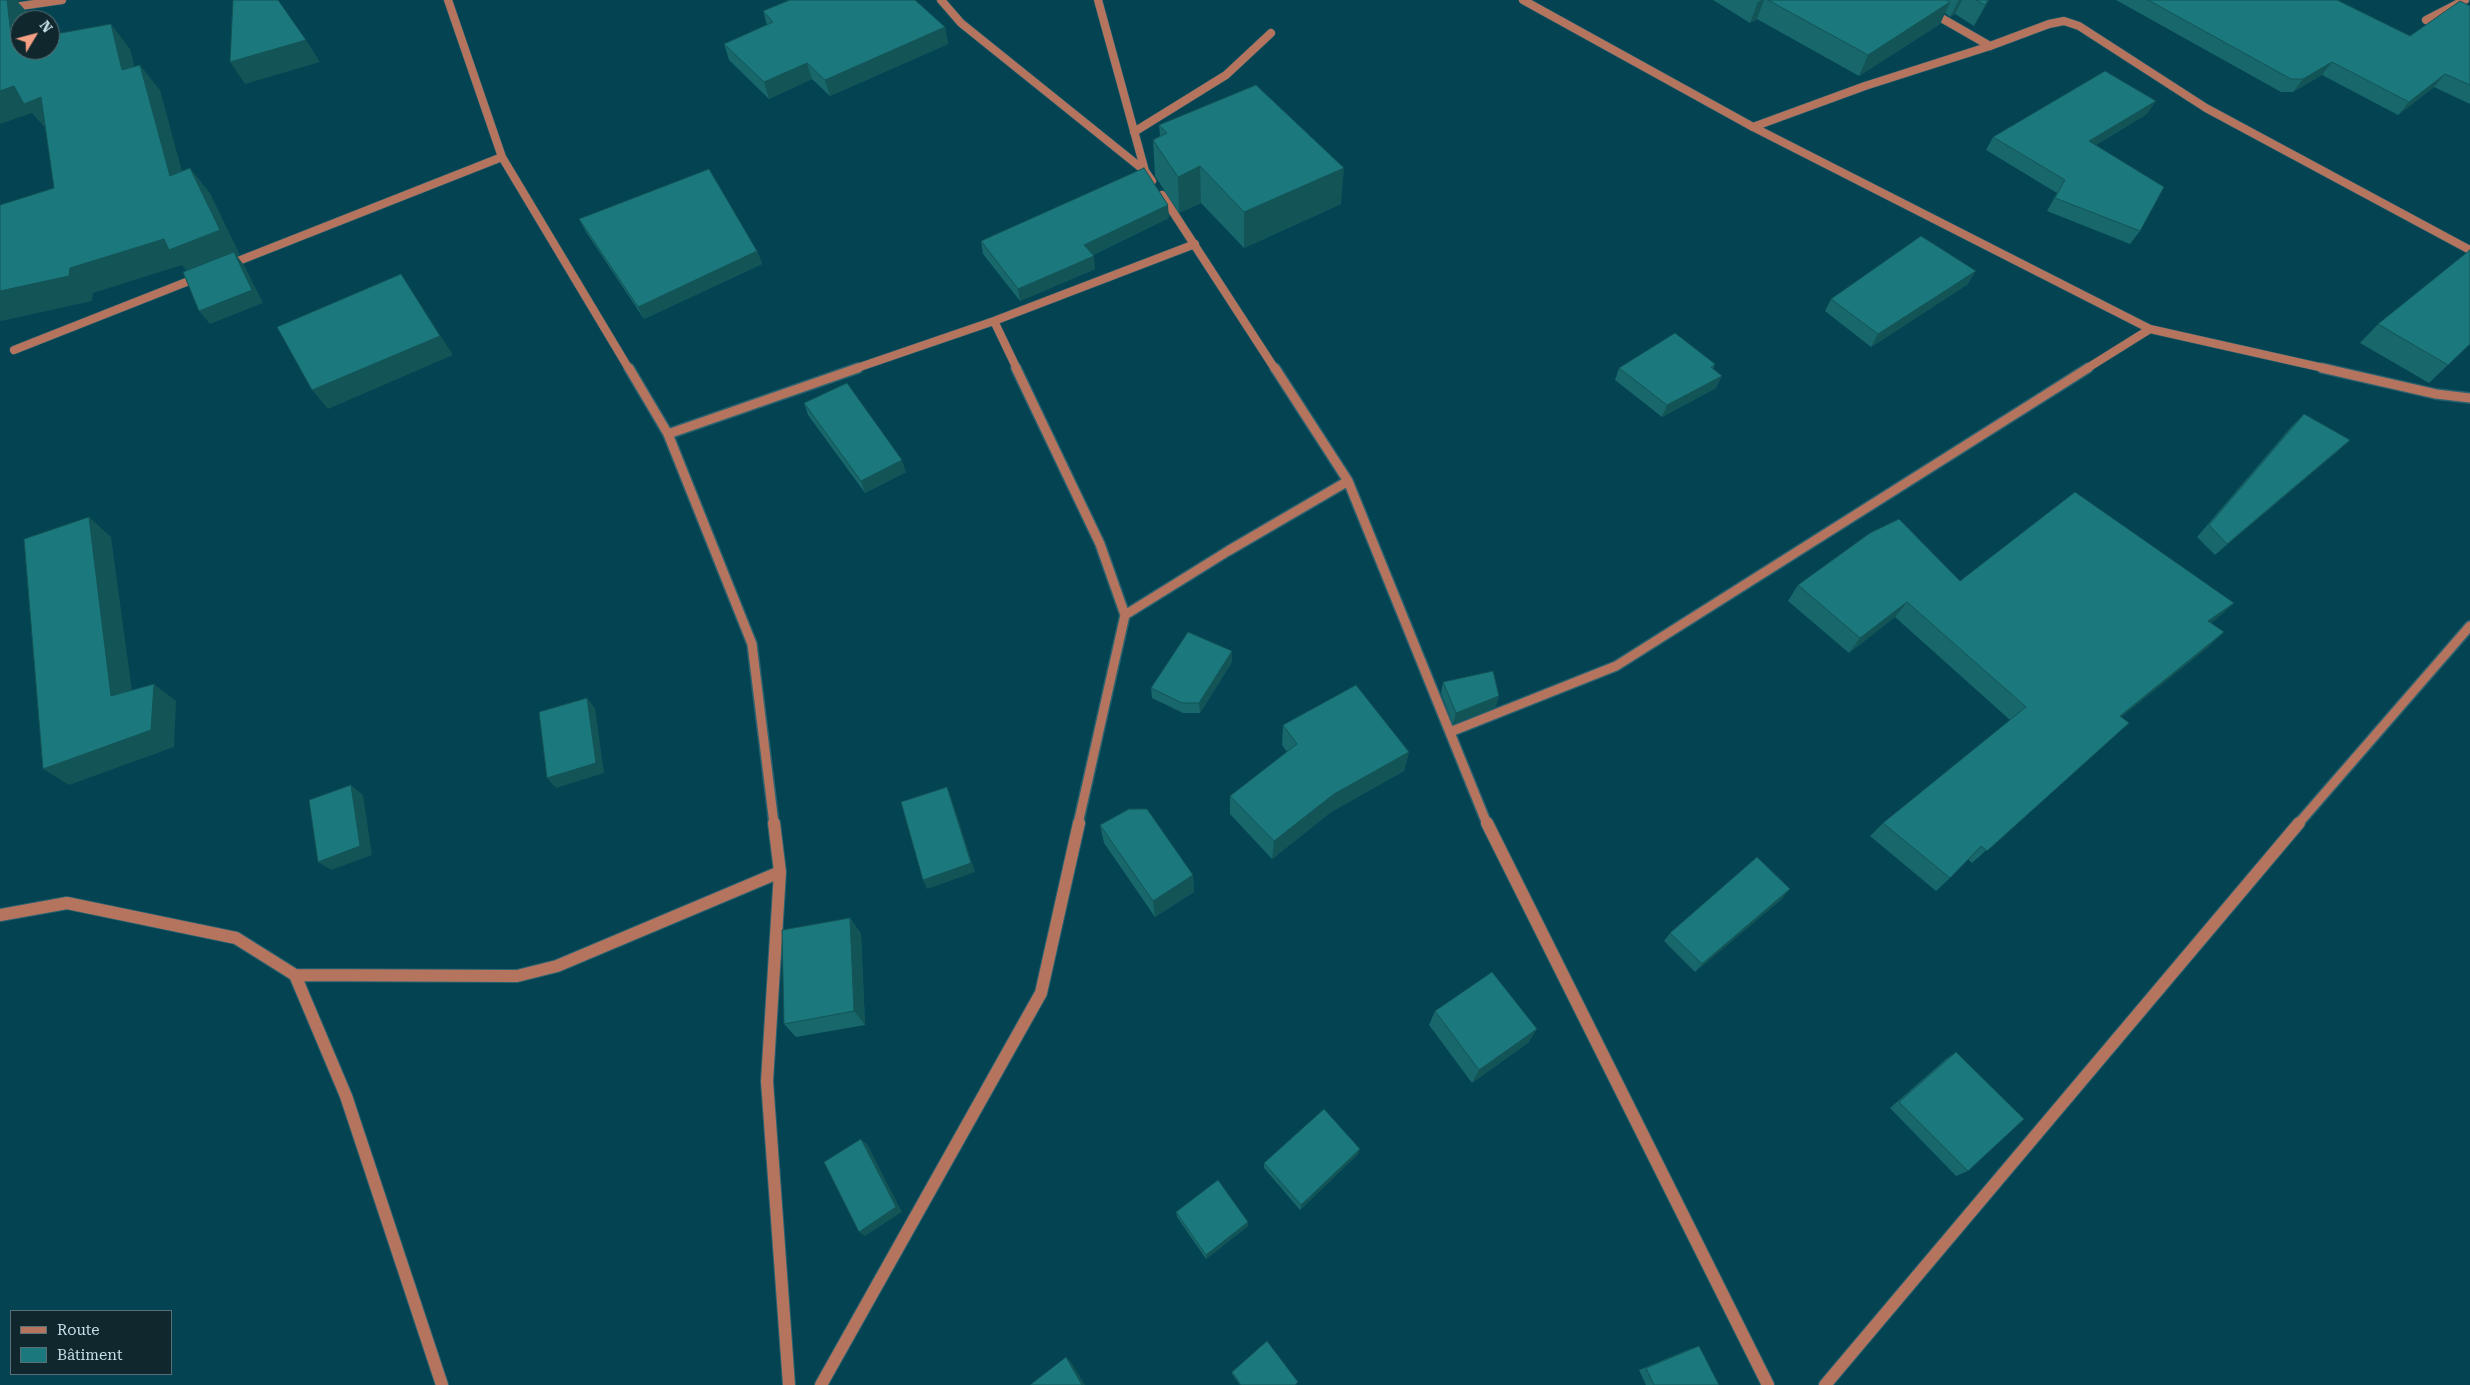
<!DOCTYPE html>
<html>
<head>
<meta charset="utf-8">
<style>
  body { margin:0 }
  #map { position:relative; width:2470px; height:1385px; overflow:hidden; background:#044352; font-family:"Roboto Serif",serif }
  canvas { display:block }
  .legend { position:absolute; left:10px; top:1310px; width:162px; height:65px; box-sizing:border-box; background:#10272d; border:1px solid #587178; margin:0; padding:6px 9px; list-style:none; font-size:15px; color:#c4dfe8 }
  .legend li { display:flex; align-items:center; gap:10px; height:25px }
  .legend b { width:25px; border:1px solid #587178 }
  .north { position:absolute; left:10px; top:10px; width:50px; height:50px; box-sizing:border-box; background:#10272d; border:1px solid #587178; border-radius:50%; rotate:53deg; font-size:14px; font-weight:700; line-height:20px; text-align:center; color:#c4dfe8 }
  .north::after { content:''; display:block; margin:auto; width:18px; height:22px; background:#f39f83; clip-path:polygon(50% 0,100% 100%,50% 72%,0 100%) }
</style>
</head>
<body>
<div id="map">
<canvas width="2470" height="1385"></canvas>
<ul class="legend">
<li><b style="height:6px;background:#b5745e"></b>Route</li>
<li><b style="height:14px;background:#1b787c"></b>Bâtiment</li>
</ul>
<div class="north">N</div>
</div>
<script>
const context = document.querySelector('canvas').getContext('2d');
context.lineJoin = 'round';
const poly = rows => new Path2D(rows.map(r => 'M' + r).join(''));
function stroke(path, color, width, dash) { context.strokeStyle = color; context.lineWidth = width; context.lineCap = dash ? 'butt' : 'round'; context.setLineDash(dash || []); context.stroke(path); }
function fillPath(path, color) { context.fillStyle = color; context.fill(path, 'evenodd'); }
const service = poly([
  [1134,132,1226,75,1271,33]
]);
const minorFar2 = poly([
  [448,0,502,157,629,369],
  [941,0,961,23,1145,171],
  [1098,0,1145,171,1152,181],
  [1523,0,1753,127,2150,329,2328,369],
  [1910,0,1990,46],
  [2426,20,2465,0],
  [1753,127,1865,86,1990,46,2049,24,2064,21,2079,26,2206,108,2470,250],
  [1162,195,1275,369],
  [228,265,502,157],
  [994,321,1017,369],
  [14,350,199,277],
  [854,369,994,321,1195,244],
  [2086,369,2150,329]
]);
const minorFar1 = poly([
  [629,368,668,434,752,644,774,824],
  [1016,368,1100,544,1125,615,1078,824],
  [1275,368,1348,481,1487,824],
  [2322,368,2436,394,2470,398],
  [668,434,858,368],
  [1125,615,1228,551,1348,481],
  [1450,732,1616,666,2088,368],
  [2298,824,2470,626]
]);
const minor = poly([
  [774,823,780,872,767,1081,789,1385],
  [1487,823,1768,1385],
  [0,915,67,903,236,938,295,975,346,1096,442,1385],
  [295,975,517,976,557,966,780,872],
  [821,1385,1041,993,1079,823],
  [1825,1385,2299,823]
]);
const tertiary = poly([
  [0,9,62,0]
]);
stroke(service, '#2a6270', 9);
stroke(minorFar2, '#2a6270', 9);
stroke(minorFar1, '#2a6270', 12);
stroke(minor, '#2a6270', 14);
stroke(tertiary, '#2a6270', 9);
stroke(service, '#b5745e', 8);
stroke(minorFar2, '#b5745e', 8);
stroke(minorFar1, '#b5745e', 9);
stroke(minor, '#b5745e', 12);
stroke(tertiary, '#b5745e', 8);
fillPath(poly([
  [789,0,915,0,945,27,948,44,830,96,812,79,769,99,729,60,724,44,767,25,763,11],
  [1713,0,1989,0,1974,26,1955,14,1950,17,1945,13,1940,24,1859,76,1757,19,1750,23],
  [2116,0,2337,0,2410,36,2470,6,2470,104,2434,87,2398,115,2322,75,2293,92,2281,92],
  [2147,114,2096,145,2140,231,2130,244,2047,211,2057,193,1986,150,1993,137],
  [1159,125,1341,204,1244,248,1201,203,1179,213,1155,176,1153,140,1160,136],
  [1169,218,1093,255,1095,269,1020,301,983,254,981,241],
  [579,219,757,251,762,264,644,319,586,232],
  [1968,284,1871,347,1825,311,1831,299],
  [2378,324,2470,344,2429,383,2360,343],
  [1715,364,1713,369,1716,388,1662,417,1615,380,1619,368],
  [804,403,906,472,865,493,808,415],
  [2304,414,2350,440,2337,452,2215,555,2197,537,2292,426],
  [1960,581,2234,603,2216,619,2211,623,2224,632,2207,648,2121,717,2129,723,1972,863,1968,859,1950,878,1936,891,1870,836,1883,823,2010,720,1895,617,1849,653,1788,601,1798,585],
  [1232,651,1232,662,1200,713,1183,713,1152,698,1151,688],
  [1443,682,1496,707,1453,724,1441,693],
  [1283,725,1409,752,1404,771,1331,812,1272,859,1230,814,1230,796,1287,752,1282,745],
  [1100,825,1193,875,1194,892,1155,917,1104,843],
  [1783,898,1695,972,1664,941,1670,933],
  [850,918,861,934,865,1025,796,1037,784,1024],
  [1435,1011,1529,1042,1472,1083,1429,1025],
  [1956,1052,1968,1171,1956,1176,1890,1108,1946,1059],
  [1358,1154,1300,1210,1264,1168,1264,1163],
  [1176,1212,1248,1226,1206,1259,1177,1217],
  [1692,1348,1719,1385,1646,1385,1639,1370],
  [1232,1372,1298,1382,1296,1385,1240,1385,1232,1374]
]), '#17676b');
fillPath(poly([
  [0,0,23,0,17,1,26,11,27,20,20,20,20,50,12,43],
  [1762,0,1764,0,1757,19,1750,23,1758,2],
  [1959,0,1962,0,1955,14,1950,17],
  [1988,0,1989,0,1974,26,1985,5],
  [1950,2,1940,24,1859,76,1868,55],
  [111,24,130,49,142,95,122,70],
  [945,27,948,44,830,96,825,80],
  [306,40,320,62,245,84,230,62],
  [2332,62,2322,75,2293,92,2303,79],
  [807,63,812,79,769,99,764,82],
  [140,65,160,90,190,201,170,176],
  [2445,74,2434,87,2398,115,2409,102],
  [14,86,41,97,46,129,32,113,0,124,0,91],
  [2156,101,2147,114,2081,154,2089,141],
  [1200,166,1201,203,1179,213,1178,177],
  [190,168,210,193,240,255,237,256,244,265,263,303,210,324,199,311,190,274,182,265,93,293,92,301,1,321,0,320,0,291,70,268],
  [1344,168,1341,204,1244,248,1244,212],
  [1168,205,1169,218,1086,258,1084,245],
  [757,251,762,264,644,319,638,307],
  [1094,256,1095,269,1020,301,1018,289],
  [1976,271,1968,284,1871,347,1878,334],
  [401,274,453,355,328,409,312,390],
  [1722,376,1716,388,1662,417,1667,405],
  [2350,440,2337,452,2215,555,2227,544],
  [902,460,906,472,865,493,861,481],
  [89,517,111,537,135,713,111,696],
  [1907,602,1895,617,1849,653,1860,638],
  [2234,603,2216,619,2191,637,2208,621],
  [2224,632,2207,648,2104,731,2120,716],
  [1232,651,1232,662,1200,713,1199,703],
  [154,684,176,701,174,747,69,785,43,769],
  [1499,696,1496,707,1453,724,1456,713],
  [587,698,595,708,604,773,556,788,547,778],
  [1409,752,1404,771,1331,812,1272,859,1274,841,1334,794],
  [351,785,363,795,372,855,331,870,318,862],
  [947,787,951,797,975,872,927,889,923,880],
  [1193,875,1194,892,1155,917,1153,901],
  [1790,889,1783,898,1695,972,1702,964],
  [850,918,861,934,865,1025,854,1011],
  [1537,1029,1529,1042,1472,1083,1479,1070],
  [861,1139,867,1144,902,1212,865,1236,859,1232],
  [1360,1149,1358,1154,1300,1210,1301,1205],
  [1248,1222,1248,1226,1206,1259,1206,1255],
  [1066,1357,1071,1362,1085,1385,1082,1385]
]), '#135457');
const building = poly([
  [0,0,7,0,12,43,20,41,20,50,50,50,50,35,111,24,122,70,140,65,170,176,190,168,220,230,169,250,164,239,70,268,69,276,0,291,0,205,54,188,41,97,24,104,14,86,0,91,0,0],
  [233,0,278,0,306,40,230,62,233,0],
  [790,0,915,0,945,27,825,80,807,63,764,82,724,44,773,22,763,11,790,0],
  [1768,0,1946,0,1950,2,1868,55,1768,0],
  [1976,0,1988,0,1985,5,1976,0],
  [2148,0,2337,0,2410,36,2460,1,2470,6,2470,85,2445,74,2409,102,2332,62,2303,79,2291,79,2148,0],
  [2105,71,2156,101,2089,141,2164,187,2140,231,2055,198,2065,180,1993,137,2105,71],
  [1256,85,1344,168,1244,212,1200,166,1178,177,1153,140,1167,133,1159,125,1256,85],
  [1144,168,1168,205,1084,245,1094,256,1018,289,981,241,1144,168],
  [709,169,757,251,638,307,579,219,709,169],
  [1921,236,1976,271,1878,334,1831,299,1921,236],
  [2470,250,2470,344,2448,365,2378,324,2470,250],
  [234,252,252,290,199,311,183,272,234,252],
  [401,274,440,336,312,390,277,327,401,274],
  [1675,333,1715,364,1711,367,1722,376,1667,405,1619,368,1675,333],
  [847,383,902,460,861,481,804,403,847,383],
  [2304,414,2350,440,2227,544,2209,525,2304,414],
  [2075,492,2234,603,2208,621,2224,632,2120,716,2129,723,1987,851,1981,846,1950,878,1883,823,2026,707,1907,602,1860,638,1798,585,1870,533,1899,519,1960,581,2075,492],
  [89,517,111,696,154,684,151,730,43,769,24,539,89,517],
  [1188,632,1232,651,1199,703,1182,703,1151,688,1188,632],
  [1493,671,1499,696,1456,713,1443,682,1493,671],
  [1356,685,1409,752,1334,794,1274,841,1230,796,1297,744,1283,725,1356,685],
  [587,698,596,763,547,778,539,712,587,698],
  [351,785,360,846,318,862,309,800,351,785],
  [947,787,971,863,923,880,901,802,947,787],
  [1129,809,1147,809,1193,875,1153,901,1100,825,1129,809],
  [1757,857,1790,889,1702,964,1670,933,1757,857],
  [850,918,854,1011,784,1024,782,930,850,918],
  [1492,972,1537,1029,1479,1070,1435,1011,1492,972],
  [1956,1052,2024,1119,1968,1171,1899,1102,1956,1052],
  [1324,1109,1360,1149,1301,1205,1264,1163,1324,1109],
  [861,1139,896,1207,859,1232,824,1162,861,1139],
  [1218,1180,1248,1222,1206,1255,1176,1212,1218,1180],
  [1267,1341,1298,1382,1295,1385,1241,1385,1232,1372,1267,1341],
  [1699,1346,1719,1385,1654,1385,1646,1368,1699,1346],
  [1066,1357,1082,1385,1030,1385,1066,1357]
]);
fillPath(building, '#1b787c');
stroke(building, '#135457', 1);
</script>
</body>
</html>
